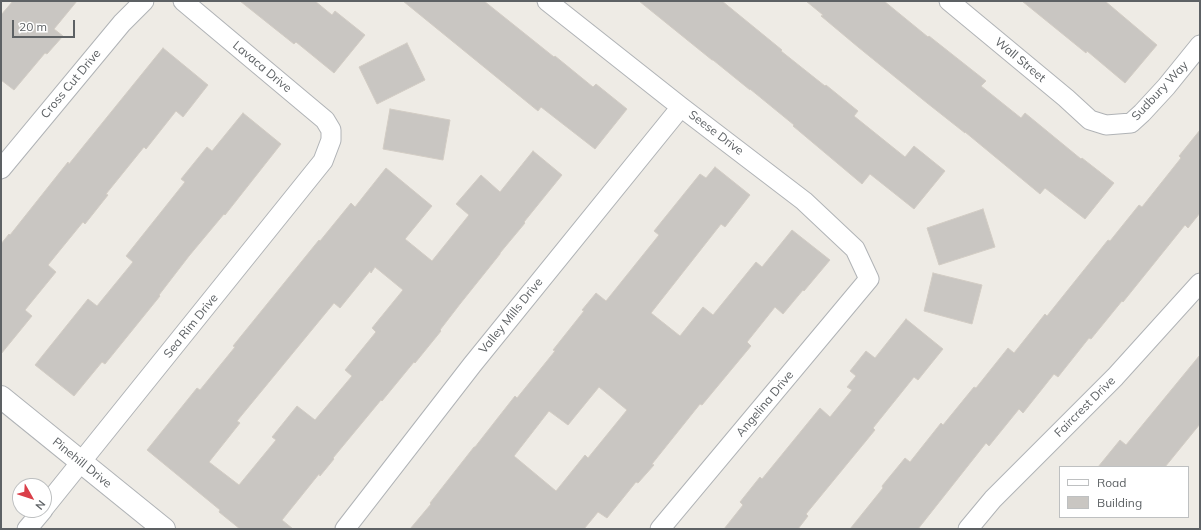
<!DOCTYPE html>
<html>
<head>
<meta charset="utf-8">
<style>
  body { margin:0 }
  #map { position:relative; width:1201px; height:530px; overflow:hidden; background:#eeebe5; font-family:Mulish,sans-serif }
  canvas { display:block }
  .frame { position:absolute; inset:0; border:2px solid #5d6164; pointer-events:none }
  .legend { position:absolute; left:1059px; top:466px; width:130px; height:52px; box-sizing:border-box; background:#fff; border:1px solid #bec0c1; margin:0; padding:5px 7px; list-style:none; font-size:12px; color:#5d6164 }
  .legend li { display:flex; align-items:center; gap:8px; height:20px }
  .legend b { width:20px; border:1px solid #bec0c1 }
  .north { position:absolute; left:12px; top:478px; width:40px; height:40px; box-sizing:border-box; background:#fff; border:1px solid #bec0c1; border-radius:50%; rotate:129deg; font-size:11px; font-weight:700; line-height:16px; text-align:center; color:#5d6164 }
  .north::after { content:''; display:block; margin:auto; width:14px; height:18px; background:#da3f49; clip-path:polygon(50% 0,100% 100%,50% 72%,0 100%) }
  .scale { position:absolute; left:12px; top:20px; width:63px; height:18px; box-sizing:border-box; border:2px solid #5d6164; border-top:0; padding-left:5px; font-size:12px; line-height:14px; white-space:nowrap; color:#5d6164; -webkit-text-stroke:3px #fff; paint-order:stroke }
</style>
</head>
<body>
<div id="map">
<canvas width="1201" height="530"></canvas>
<div class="frame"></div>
<ul class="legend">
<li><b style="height:5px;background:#fff"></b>Road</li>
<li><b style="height:11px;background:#c9c6c2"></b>Building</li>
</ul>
<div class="north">N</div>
<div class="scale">20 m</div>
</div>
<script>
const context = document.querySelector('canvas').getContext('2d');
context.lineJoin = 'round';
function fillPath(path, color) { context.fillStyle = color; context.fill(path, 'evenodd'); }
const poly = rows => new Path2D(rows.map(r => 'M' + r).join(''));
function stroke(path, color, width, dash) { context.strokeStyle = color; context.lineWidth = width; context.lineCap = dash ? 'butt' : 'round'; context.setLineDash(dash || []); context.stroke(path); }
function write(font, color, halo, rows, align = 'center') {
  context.font = font + ' Mulish,sans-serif'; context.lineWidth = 3; context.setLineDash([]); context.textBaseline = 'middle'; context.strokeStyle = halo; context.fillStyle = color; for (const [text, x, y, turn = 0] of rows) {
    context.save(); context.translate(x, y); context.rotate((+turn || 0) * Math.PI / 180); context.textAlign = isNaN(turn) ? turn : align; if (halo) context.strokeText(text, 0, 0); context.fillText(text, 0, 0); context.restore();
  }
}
const building = poly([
  [13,1,77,1,54,29,63,36,47,54,45,53,14,90,1,80,1,15,13,1],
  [240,1,315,1,332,15,335,11,365,35,334,73,296,42,294,44,240,1],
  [403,1,484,1,554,57,555,56,593,87,596,84,627,109,595,149,541,107,538,111,403,1],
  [639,1,722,1,782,50,781,51,825,86,826,85,858,111,854,116,905,157,914,146,945,171,914,209,870,174,862,184,793,126,794,125,750,89,750,90,713,60,712,60,639,1],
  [806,1,884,1,928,37,929,36,986,81,981,86,1021,118,1025,113,1081,159,1082,158,1114,183,1085,219,1045,188,1040,194,965,132,965,133,927,103,858,47,821,16,823,15,806,1],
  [1022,1,1105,1,1157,45,1125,83,1087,51,1086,53,1022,1],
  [407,43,425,80,377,104,359,67,407,43],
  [163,48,208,85,183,117,176,111,146,149,144,147,106,194,108,195,85,224,83,222,48,265,56,272,25,310,32,316,1,354,1,244,9,234,10,235,68,162,69,164,163,48],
  [390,109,450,120,443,160,383,149,390,109],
  [243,113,281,144,225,215,224,214,189,256,159,295,160,296,105,364,102,362,74,396,35,365,88,299,97,306,133,262,126,256,185,182,181,179,207,147,212,151,243,113],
  [1200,130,1200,213,1188,228,1185,225,1123,302,1122,301,1091,339,1089,338,1058,377,1054,374,1023,413,1019,409,989,446,986,443,918,529,850,529,883,488,882,486,905,458,910,462,941,423,943,425,974,387,976,388,1008,348,1014,353,1045,314,1047,316,1108,240,1110,241,1139,205,1142,207,1181,158,1179,156,1200,130],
  [533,151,562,175,524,222,525,223,500,253,500,254,460,304,440,330,441,331,415,363,414,362,382,401,381,400,333,458,334,459,320,476,319,474,282,520,293,529,240,529,219,512,220,510,147,450,197,388,200,390,235,347,233,346,319,240,320,241,351,203,355,207,386,168,432,206,405,239,432,261,469,215,456,204,481,175,500,192,533,151],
  [375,267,403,290,372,328,376,332,345,370,352,376,315,420,297,406,272,437,276,440,239,485,209,462,240,423,237,421,334,303,340,308,370,271,371,273,375,267],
  [715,167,750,195,725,227,721,224,651,313,680,336,703,307,713,315,756,262,762,267,792,230,830,260,804,291,803,290,783,314,775,307,747,342,751,346,702,405,700,404,652,464,654,465,638,483,636,482,607,518,598,512,584,529,410,529,431,504,430,503,474,447,475,447,515,396,517,398,555,351,553,350,584,311,582,310,596,293,606,301,659,235,654,231,700,174,706,178,715,167],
  [599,387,627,410,588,458,585,455,556,491,514,456,549,411,568,425,599,387],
  [983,209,995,247,939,265,927,228,983,209],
  [933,273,982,285,972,324,924,311,933,273],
  [906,319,943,349,918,380,914,377,873,428,875,430,806,514,808,516,798,529,724,529,743,505,740,502,760,477,762,479,820,408,830,417,852,390,847,387,856,376,850,371,866,351,875,358,906,319],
  [1200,355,1200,424,1165,467,1098,467,1120,440,1126,445,1200,355]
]);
fillPath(building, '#c9c6c2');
stroke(building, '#d2ccc4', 1);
const minor = poly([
  [547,1,681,107,804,201,855,249,869,279,660,529],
  [949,1,1066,98,1090,120,1106,125,1131,123,1142,113,1166,87,1200,45],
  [1,169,122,23,144,1],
  [44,508,323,161,331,140,331,130,325,120,183,1],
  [27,529,43,510],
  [345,529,472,365,681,107],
  [968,529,993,499,1115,377,1200,283]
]);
const tertiary = poly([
  [1,397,164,529]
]);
stroke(minor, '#b0b3b6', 21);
stroke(tertiary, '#b0b3b6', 24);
stroke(minor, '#fff', 19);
stroke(tertiary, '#fff', 22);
write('12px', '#5d6164', '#fff', [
  ["Wall Street",1020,60,40],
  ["Lavaca Drive",262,67,40],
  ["Cross Cut Drive",71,84,-50],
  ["Sudbury Way",1160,91,-47],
  ["Seese Drive",716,133,37],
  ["Valley Mills Drive",511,316,-51],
  ["Sea Rim Drive",191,326,-51],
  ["Angelina Drive",765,404,-50],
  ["Faircrest Drive",1085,407,-45],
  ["Pinehill Drive",82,463,39]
]);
</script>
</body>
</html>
